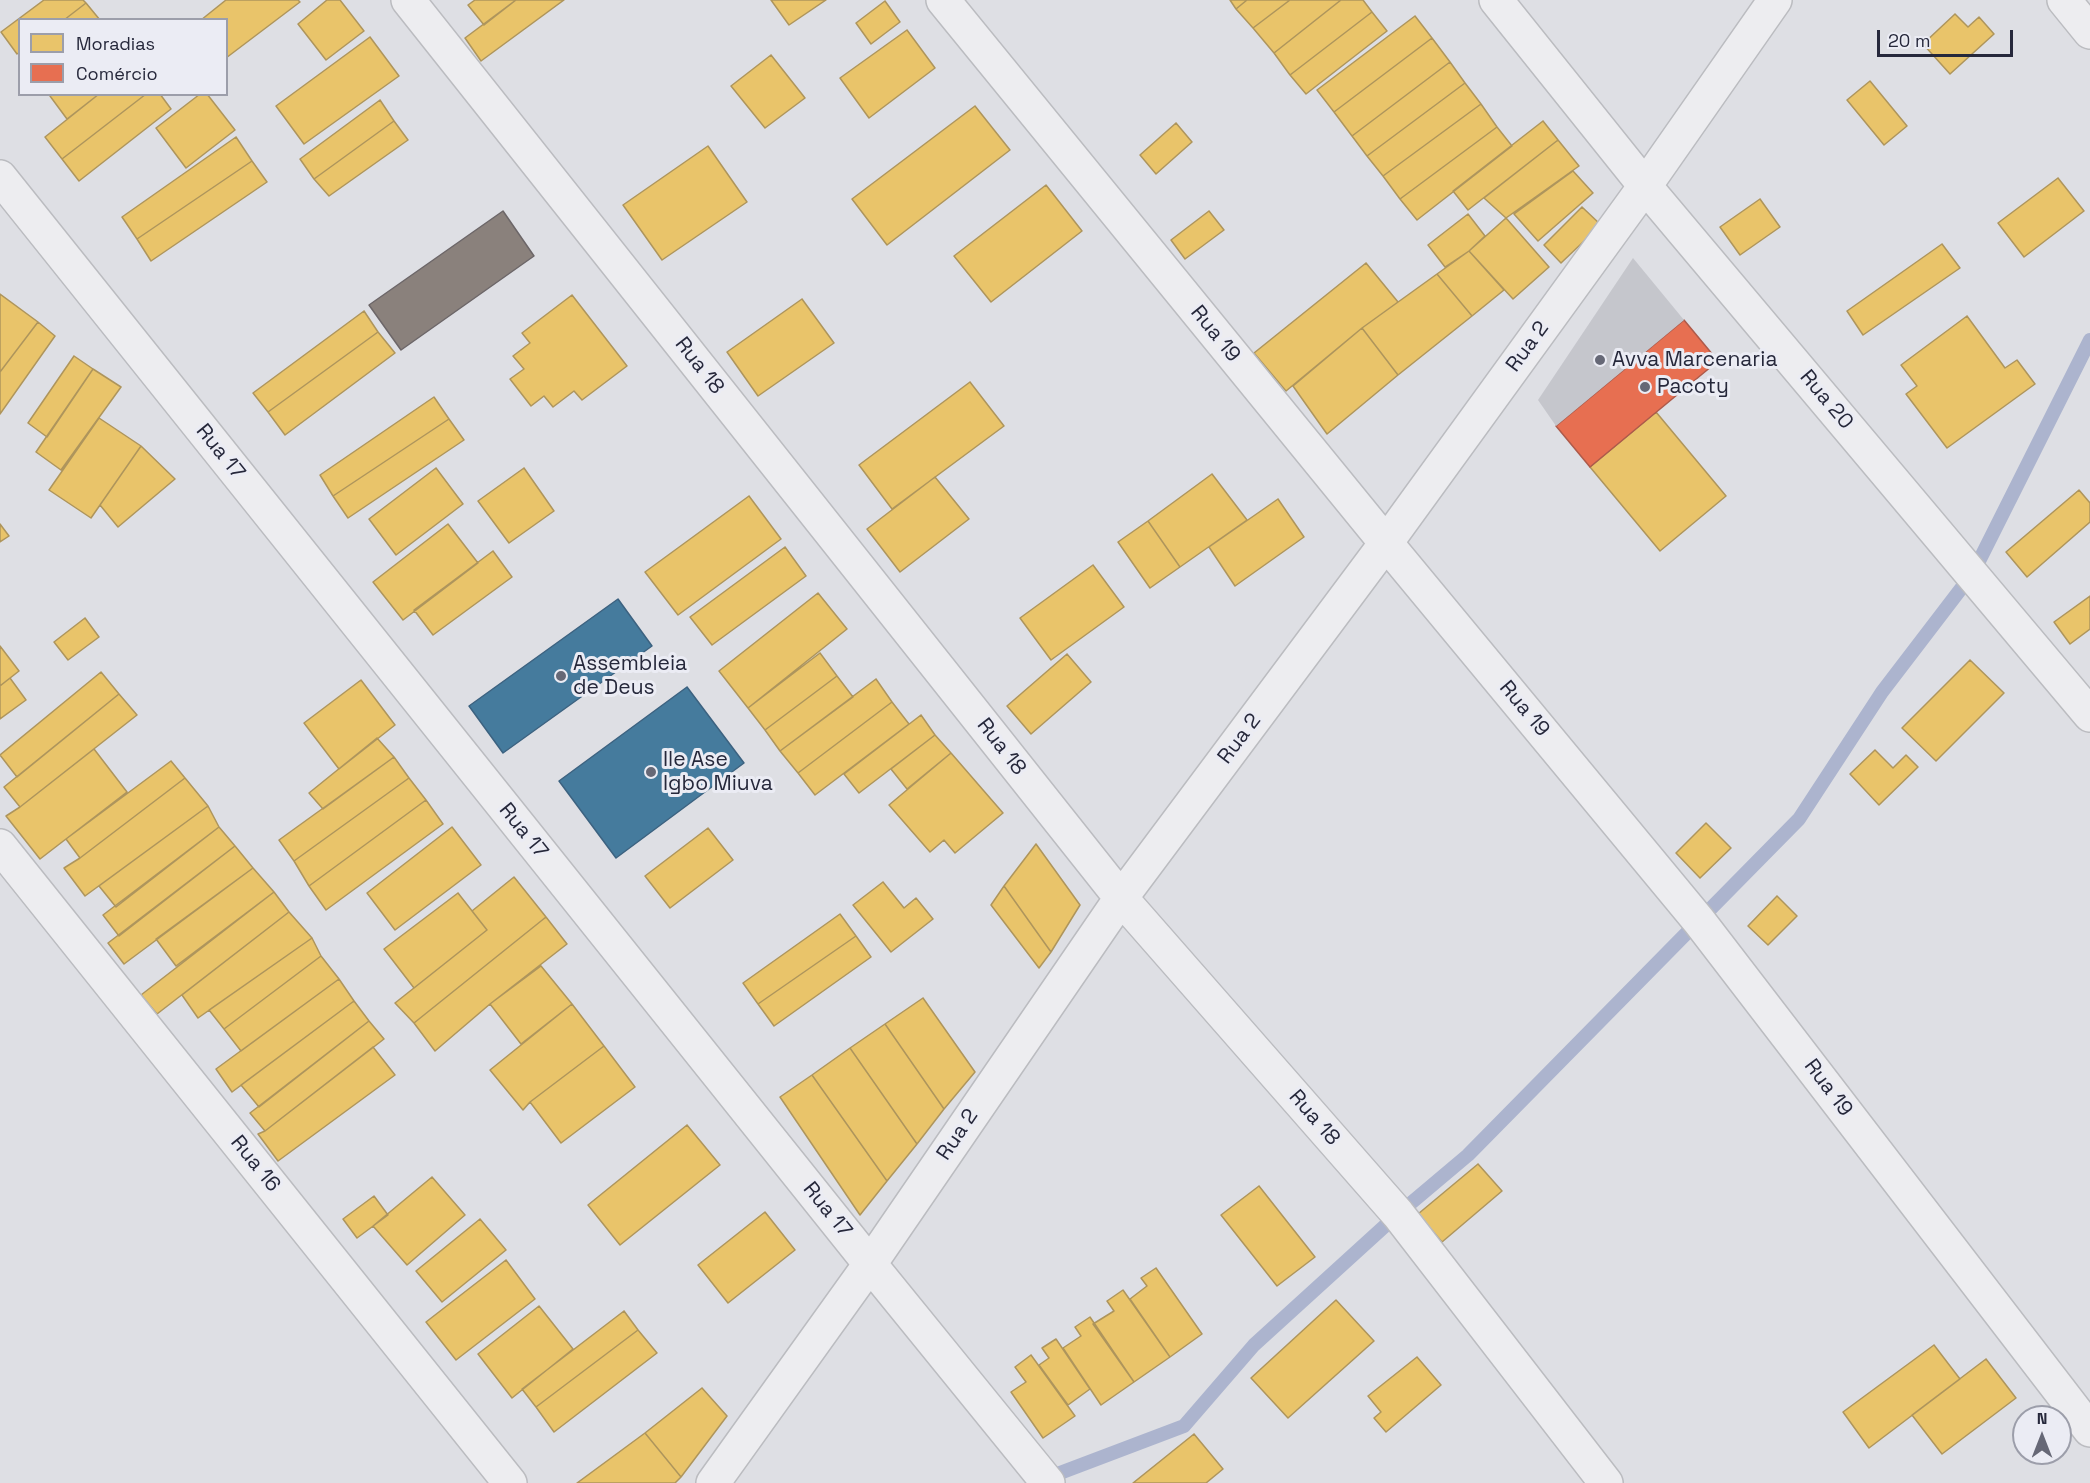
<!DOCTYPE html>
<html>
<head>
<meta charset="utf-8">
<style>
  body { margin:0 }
  #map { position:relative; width:2090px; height:1483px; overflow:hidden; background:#dedfe4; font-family:"Space Grotesk",sans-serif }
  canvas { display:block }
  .legend { position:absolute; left:18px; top:18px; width:210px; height:78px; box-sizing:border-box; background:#ebecf4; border:2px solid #9c9eaa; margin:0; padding:8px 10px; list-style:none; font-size:18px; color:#26283b }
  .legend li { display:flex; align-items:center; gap:12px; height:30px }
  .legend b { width:30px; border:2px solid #9c9eaa }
  .north { position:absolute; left:2012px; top:1405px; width:60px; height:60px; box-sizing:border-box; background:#ebecf4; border:2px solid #9c9eaa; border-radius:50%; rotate:0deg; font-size:16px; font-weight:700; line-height:24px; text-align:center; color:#26283b }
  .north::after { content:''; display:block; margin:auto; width:21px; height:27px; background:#666876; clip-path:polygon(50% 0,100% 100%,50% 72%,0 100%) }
  .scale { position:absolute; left:1877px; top:30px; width:136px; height:27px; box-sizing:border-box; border:3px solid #26283b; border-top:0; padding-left:8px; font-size:18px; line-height:21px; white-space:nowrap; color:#26283b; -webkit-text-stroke:4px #ebecf4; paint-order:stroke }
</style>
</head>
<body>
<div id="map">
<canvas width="2090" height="1483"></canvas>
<ul class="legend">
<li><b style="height:16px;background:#e9c46a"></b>Moradias</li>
<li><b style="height:16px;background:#e76f51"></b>Comércio</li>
</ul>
<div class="north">N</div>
<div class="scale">20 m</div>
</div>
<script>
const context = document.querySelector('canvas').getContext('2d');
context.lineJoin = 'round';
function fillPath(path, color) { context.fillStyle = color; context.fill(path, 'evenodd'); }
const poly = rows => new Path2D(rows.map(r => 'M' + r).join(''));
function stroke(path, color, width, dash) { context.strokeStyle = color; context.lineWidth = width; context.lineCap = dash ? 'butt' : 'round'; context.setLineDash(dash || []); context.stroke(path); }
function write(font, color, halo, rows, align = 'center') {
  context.font = font + ' "Space Grotesk",sans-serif'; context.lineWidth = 6; context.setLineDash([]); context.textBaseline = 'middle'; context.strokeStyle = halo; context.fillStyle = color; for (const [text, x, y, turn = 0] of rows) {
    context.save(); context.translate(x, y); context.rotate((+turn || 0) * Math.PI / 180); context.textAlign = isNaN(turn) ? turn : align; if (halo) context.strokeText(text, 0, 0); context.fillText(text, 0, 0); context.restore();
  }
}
const homes = poly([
  [44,0,83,0,86,3,64,20,20,20,20,52,17,54,1,32,44,0],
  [226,0,298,0,300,2,226,58,226,20,201,20,226,0],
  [327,0,340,0,364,31,326,60,298,24,327,0],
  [475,0,516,0,484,25,468,5,475,0],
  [516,0,564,0,481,61,465,38,516,0],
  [771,0,826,0,789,25,771,0],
  [1230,0,1247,0,1236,9,1230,0],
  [1247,0,1290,0,1253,28,1236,9,1247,0],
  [1290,0,1341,0,1274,53,1253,28,1290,0],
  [1341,0,1363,0,1372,12,1290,75,1274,53,1341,0],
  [885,1,900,22,871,44,856,23,885,1],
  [86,3,100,20,64,20,86,3],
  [1372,12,1387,31,1306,94,1290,75,1372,12],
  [1955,14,1968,27,1979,17,1994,34,1950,74,1923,44,1955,14],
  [1415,16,1432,38,1334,112,1317,90,1415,16],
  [907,30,935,68,869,118,840,78,907,30],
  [370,37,399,76,304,144,276,106,370,37],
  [1432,38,1450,62,1352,136,1334,112,1432,38],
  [771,55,805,98,765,128,731,86,771,55],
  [1450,62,1465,83,1367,156,1352,136,1450,62],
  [1870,81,1907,126,1884,145,1847,100,1870,81],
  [1465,83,1481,104,1383,176,1367,156,1465,83],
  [52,94,99,94,67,119,50,96,52,94],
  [99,94,146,94,62,159,45,137,99,94],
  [146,94,160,94,171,109,79,181,62,159,146,94],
  [200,94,207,94,235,130,186,168,156,128,200,94],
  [380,100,394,121,314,179,300,159,380,100],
  [1481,104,1497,127,1400,199,1383,176,1481,104],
  [975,106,1010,150,887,245,852,199,975,106],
  [394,121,408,140,329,196,314,179,394,121],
  [1543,121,1558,140,1468,210,1453,191,1543,121],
  [1176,123,1192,142,1156,174,1140,155,1176,123],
  [1497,127,1512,146,1417,220,1400,199,1497,127],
  [236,137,252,161,137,239,122,217,236,137],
  [1558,140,1579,166,1506,218,1484,198,1558,140],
  [708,146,747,202,662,260,623,205,708,146],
  [252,161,267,182,151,261,137,239,252,161],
  [1573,171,1593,193,1538,241,1514,214,1573,171],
  [2058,178,2084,211,2024,257,1998,223,2058,178],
  [1046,185,1082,231,991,302,954,256,1046,185],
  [1760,199,1780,227,1740,255,1720,227,1760,199],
  [1582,207,1601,225,1561,263,1544,245,1582,207],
  [1209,211,1224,230,1185,259,1171,240,1209,211],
  [1468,214,1485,236,1469,251,1445,267,1428,245,1468,214],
  [1506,218,1549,267,1513,299,1469,251,1506,218],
  [1942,244,1960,268,1863,335,1847,311,1942,244],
  [1469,251,1504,290,1472,316,1437,274,1469,251],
  [1366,263,1398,302,1362,328,1286,391,1254,353,1366,263],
  [1437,274,1472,316,1398,375,1362,328,1437,274],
  [0,294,38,322,0,372,0,294],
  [572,295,627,366,582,400,574,391,553,407,544,396,531,406,510,379,524,369,513,356,530,343,522,333,572,295],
  [802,299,834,343,758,396,727,352,802,299],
  [364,311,378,332,268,412,253,393,364,311],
  [1967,316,2005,368,2017,360,2035,384,1947,448,1906,394,1917,386,1901,365,1967,316],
  [38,322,55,336,0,414,0,372,38,322],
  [1362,328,1398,375,1327,434,1293,386,1362,328],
  [378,332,395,353,285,435,268,412,378,332],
  [74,356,93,369,47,437,28,423,74,356],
  [93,369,121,387,61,470,36,452,93,369],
  [970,382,1004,426,892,509,859,465,970,382],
  [434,397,449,419,333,496,320,475,434,397],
  [1656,412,1726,496,1660,551,1590,467,1656,412],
  [99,418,141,446,91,518,49,490,99,418],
  [449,419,464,440,348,518,333,496,449,419],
  [141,446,175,479,118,527,100,505,141,446],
  [436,468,463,504,396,555,369,519,436,468],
  [524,468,554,511,509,543,478,501,524,468],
  [1212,474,1247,520,1180,567,1148,521,1212,474],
  [935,477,969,519,900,572,867,529,935,477],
  [2079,490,2090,503,2090,522,2027,577,2006,552,2079,490],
  [749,496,781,539,678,615,645,572,749,496],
  [1278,499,1304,537,1235,586,1209,547,1278,499],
  [1148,521,1180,567,1150,588,1118,542,1148,521],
  [0,524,9,536,0,542,0,524],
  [448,524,478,563,403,620,373,582,448,524],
  [785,547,806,576,712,645,690,617,785,547],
  [493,551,512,577,433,635,414,610,493,551],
  [1093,565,1124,607,1051,660,1020,618,1093,565],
  [818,593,847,629,748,708,719,671,818,593],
  [2090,596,2090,629,2070,644,2054,622,2090,596],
  [85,618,99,637,68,660,54,642,85,618],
  [0,646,19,671,0,686,0,646],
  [820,653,837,676,765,730,748,708,820,653],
  [1067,654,1091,682,1031,734,1007,706,1067,654],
  [1970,660,2004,693,1936,761,1902,728,1970,660],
  [101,672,119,694,17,777,0,755,101,672],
  [837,676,853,697,780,751,765,730,837,676],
  [10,678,26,700,0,719,0,686,10,678],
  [876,679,892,702,798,773,780,751,876,679],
  [361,680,395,725,339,769,304,723,361,680],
  [119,694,137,715,20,807,4,787,119,694],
  [892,702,909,724,815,795,798,773,892,702],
  [921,715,935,735,859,793,844,774,921,715],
  [935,735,951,753,907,789,891,769,935,735],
  [377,738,394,757,323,809,309,793,377,738],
  [94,749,127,792,40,859,6,816,20,807,94,749],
  [1875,750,1893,768,1906,755,1918,767,1879,805,1850,774,1875,750],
  [951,753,1003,813,955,853,944,840,930,852,889,805,951,753],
  [394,757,409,778,294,861,279,840,394,757],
  [171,761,185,778,80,858,66,839,171,761],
  [185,778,208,806,85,896,64,868,80,858,185,778],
  [409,778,426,800,309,886,294,861,409,778],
  [426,800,443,824,326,910,309,886,426,800],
  [208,806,219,827,116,907,99,886,208,806],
  [1706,823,1731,848,1700,878,1676,853,1706,823],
  [219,827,235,846,119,936,103,915,219,827],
  [452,827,481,865,395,930,367,893,452,827],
  [708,828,733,860,670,908,645,876,708,828],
  [1036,844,1080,905,1051,952,1004,886,1036,844],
  [235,846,253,868,124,964,108,943,235,846],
  [253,868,274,892,176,966,156,939,253,868],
  [514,877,546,917,414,1023,395,1003,487,930,472,911,514,877],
  [883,882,904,908,916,898,933,919,891,952,853,905,883,882],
  [1004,886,1051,952,1039,968,991,905,1004,886],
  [274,892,289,912,157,1014,141,995,274,892],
  [458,893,487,930,414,988,384,949,458,893],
  [1777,896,1797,916,1768,945,1748,926,1777,896],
  [289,912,312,938,198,1018,182,995,289,912],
  [840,914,856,936,758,1004,743,983,840,914],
  [546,917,567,944,490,1004,435,1051,414,1023,546,917],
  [856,936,871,957,774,1026,758,1004,856,936],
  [312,938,321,956,224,1029,209,1010,312,938],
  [321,956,339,979,241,1051,224,1029,321,956],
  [541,966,572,1004,521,1044,490,1004,541,966],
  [339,979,354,1001,232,1092,216,1069,339,979],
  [923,998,975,1072,944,1109,885,1024,923,998],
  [354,1001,369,1021,259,1107,241,1085,354,1001],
  [572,1004,604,1046,530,1102,523,1110,490,1070,572,1004],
  [369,1021,384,1039,265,1131,250,1113,369,1021],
  [885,1024,944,1109,917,1144,850,1048,885,1024],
  [604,1046,635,1087,561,1143,530,1102,604,1046],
  [373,1047,395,1075,278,1161,258,1134,265,1131,373,1047],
  [850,1048,917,1144,887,1181,812,1075,850,1048],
  [812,1075,887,1181,860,1215,780,1097,812,1075],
  [687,1125,720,1165,620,1245,588,1205,687,1125],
  [1478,1164,1502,1191,1442,1242,1418,1214,1478,1164],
  [432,1177,465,1215,407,1265,373,1226,432,1177],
  [1259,1186,1315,1257,1277,1286,1221,1215,1259,1186],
  [374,1196,388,1215,357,1238,343,1219,374,1196],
  [765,1212,795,1250,728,1303,698,1265,765,1212],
  [480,1219,506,1250,442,1302,416,1271,480,1219],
  [506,1260,535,1299,456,1360,426,1322,506,1260],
  [1156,1268,1202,1334,1170,1357,1130,1299,1147,1286,1141,1278,1156,1268],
  [1123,1290,1170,1357,1134,1382,1093,1324,1114,1311,1107,1301,1123,1290],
  [1336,1300,1374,1341,1288,1418,1251,1378,1336,1300],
  [539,1306,573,1349,512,1398,478,1354,539,1306],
  [624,1311,638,1330,536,1407,522,1389,624,1311],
  [1090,1317,1134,1382,1101,1405,1063,1348,1081,1336,1075,1327,1090,1317],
  [638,1330,657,1353,554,1432,536,1407,638,1330],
  [1056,1339,1090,1389,1068,1405,1039,1365,1049,1358,1042,1348,1056,1339],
  [1934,1345,1960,1379,1869,1448,1843,1412,1934,1345],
  [1031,1355,1075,1416,1043,1438,1011,1392,1026,1382,1015,1367,1031,1355],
  [1417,1357,1441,1385,1386,1432,1374,1418,1381,1412,1368,1396,1417,1357],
  [1986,1359,2016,1398,1942,1454,1912,1415,1986,1359],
  [702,1388,727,1416,681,1477,645,1433,702,1388],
  [645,1433,681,1477,675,1483,577,1483,645,1433],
  [1194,1434,1223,1469,1206,1483,1133,1483,1194,1434]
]);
fillPath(homes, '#e9c46a');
stroke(homes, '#ae955c', 1.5);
const shops = poly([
  [1684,320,1718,361,1590,467,1556,426,1684,320]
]);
fillPath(shops, '#e76f51');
stroke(shops, '#ad5a4a', 1.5);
const public = poly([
  [618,599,652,646,503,753,469,706,618,599],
  [687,687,744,763,616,858,559,781,687,687]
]);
fillPath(public, '#457b9d');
stroke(public, '#3c6280', 1.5);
const industry = poly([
  [503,211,534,256,401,350,369,305,503,211]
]);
fillPath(industry, '#8a817c');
stroke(industry, '#6c6668', 1.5);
stroke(poly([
  [1044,1479,1184,1426,1254,1345,1398,1214,1468,1155,1799,819,1882,692,1973,573,2090,340]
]), '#acb4ce', 14);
fillPath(poly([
  [1633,258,1684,320,1556,426,1538,400]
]), '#c5c6cc');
const minor = poly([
  [408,0,1121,898,1398,1214,1606,1483],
  [943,0,1386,543,1699,921,2090,1430],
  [1496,0,1645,186,2090,715],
  [2064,0,2090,32],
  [0,177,870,1264,1048,1483],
  [0,846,510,1483],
  [713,1483,870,1264,1121,898,1386,543,1645,186,1775,0]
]);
stroke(minor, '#bbbcc0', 36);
stroke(minor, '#ededf0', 33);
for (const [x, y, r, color] of [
  [1600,360,6,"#666876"],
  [1645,387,6,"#666876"],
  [561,676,6,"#666876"],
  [651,772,6,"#666876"]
]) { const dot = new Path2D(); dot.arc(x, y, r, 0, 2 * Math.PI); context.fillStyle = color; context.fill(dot); stroke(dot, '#ebecf4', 2); }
write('21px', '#26283b', '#ebecf4', [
  ["Rua 19",1215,334,51],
  ["Rua 2",1528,347,-54],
  ["Rua 18",699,366,52],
  ["Rua 20",1826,400,50],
  ["Rua 17",220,452,51],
  ["Rua 19",1524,709,50],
  ["Rua 2",1240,739,-53],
  ["Rua 18",1001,747,52],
  ["Rua 17",523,831,51],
  ["Rua 19",1828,1088,53],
  ["Rua 18",1314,1118,49],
  ["Rua 2",958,1135,-56],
  ["Rua 16",255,1164,51],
  ["Rua 17",827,1210,51]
]);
write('21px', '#26283b', '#ebecf4', [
  ["Avva Marcenaria",1612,360],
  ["Pacoty",1657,387],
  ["Assembleia",573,664],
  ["de Deus",573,688],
  ["Ile Ase",663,760],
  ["Igbo Miuva",663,784]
], 'left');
</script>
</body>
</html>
